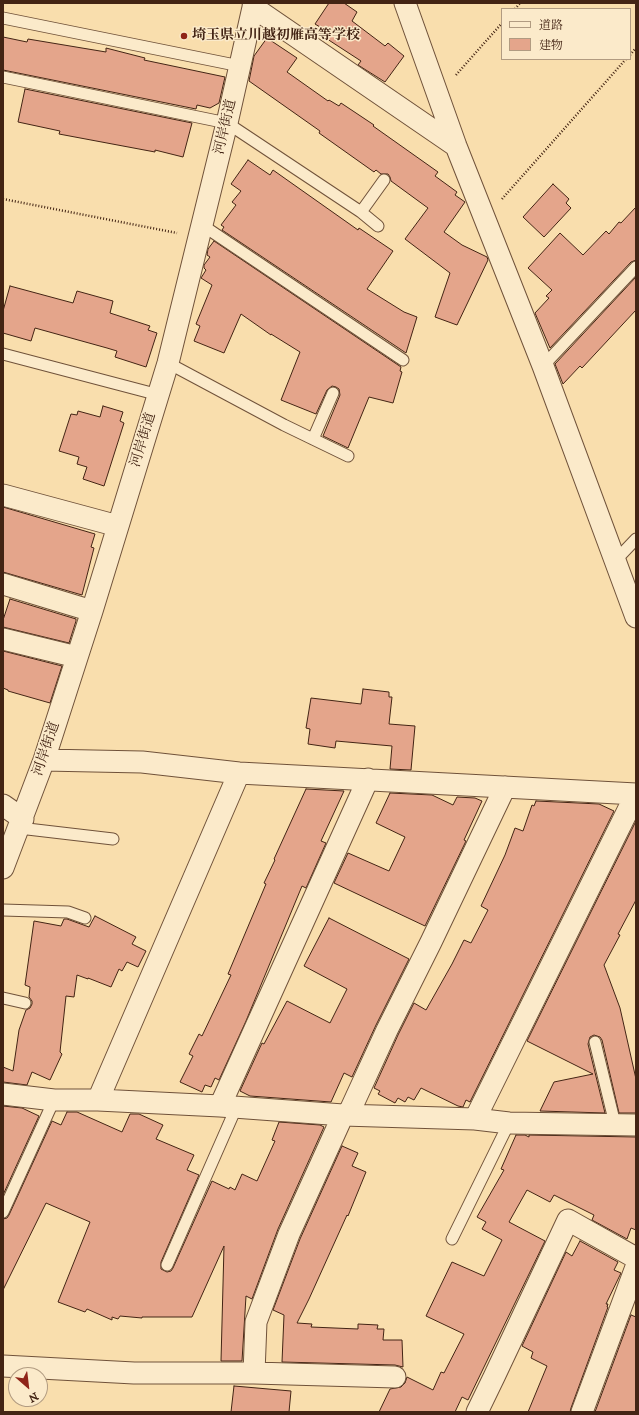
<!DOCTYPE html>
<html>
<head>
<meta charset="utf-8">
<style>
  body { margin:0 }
  #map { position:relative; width:639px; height:1415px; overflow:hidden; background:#f9dead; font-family:"IM FELL DW Pica","Noto Serif JP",serif }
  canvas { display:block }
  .frame { position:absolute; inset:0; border:4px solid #432414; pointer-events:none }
  .legend { position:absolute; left:501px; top:8px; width:130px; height:52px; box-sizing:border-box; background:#fbeaca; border:1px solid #b19b81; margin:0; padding:5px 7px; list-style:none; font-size:12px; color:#432414 }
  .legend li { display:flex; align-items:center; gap:8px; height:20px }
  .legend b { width:20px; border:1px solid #b19b81 }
  .north { position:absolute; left:8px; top:1367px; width:40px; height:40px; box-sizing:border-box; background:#fbeaca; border:1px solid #b19b81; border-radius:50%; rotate:152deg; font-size:11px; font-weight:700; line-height:16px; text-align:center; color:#432414 }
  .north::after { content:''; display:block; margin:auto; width:14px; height:18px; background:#8f2418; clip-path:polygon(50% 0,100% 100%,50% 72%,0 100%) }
</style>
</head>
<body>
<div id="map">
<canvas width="639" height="1415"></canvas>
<div class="frame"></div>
<ul class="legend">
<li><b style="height:5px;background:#fbeaca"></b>道路</li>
<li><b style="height:11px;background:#e4a58b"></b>建物</li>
</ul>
<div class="north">N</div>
</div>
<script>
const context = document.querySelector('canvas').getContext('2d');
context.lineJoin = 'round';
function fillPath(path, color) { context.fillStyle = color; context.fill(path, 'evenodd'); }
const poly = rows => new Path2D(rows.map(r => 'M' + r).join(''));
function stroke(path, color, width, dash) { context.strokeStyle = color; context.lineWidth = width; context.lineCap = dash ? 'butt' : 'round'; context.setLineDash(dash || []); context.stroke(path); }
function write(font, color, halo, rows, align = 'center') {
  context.font = font + ' "IM FELL DW Pica","Noto Serif JP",serif'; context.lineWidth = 3; context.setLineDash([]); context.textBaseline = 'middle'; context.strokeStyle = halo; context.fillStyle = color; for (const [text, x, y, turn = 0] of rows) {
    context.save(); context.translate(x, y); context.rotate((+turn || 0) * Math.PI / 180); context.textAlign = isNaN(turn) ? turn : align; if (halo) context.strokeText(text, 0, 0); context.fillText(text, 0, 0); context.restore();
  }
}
const building = poly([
  [329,3,344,3,357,12,352,21,385,46,388,43,404,56,385,82,358,65,361,61,321,35,325,30,315,24,329,3],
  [3,37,27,42,28,39,106,52,106,48,145,58,144,60,225,77,219,103,210,108,197,105,196,109,3,70,3,37],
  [267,38,297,58,287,72,328,101,329,100,339,106,341,103,374,125,373,126,438,172,435,176,457,192,455,195,465,202,444,232,462,245,487,257,488,260,457,325,435,317,450,273,405,239,428,208,391,181,390,177,388,174,381,174,376,170,374,172,319,133,320,131,249,81,254,56,267,38],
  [25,89,192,123,183,157,155,150,155,152,59,134,60,131,18,122,25,89],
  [248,160,270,175,273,170,358,230,359,228,393,251,367,289,404,312,417,317,406,353,222,230,224,227,221,225,236,205,232,202,241,191,231,184,248,160],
  [553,184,569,199,566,203,571,208,544,237,523,217,553,184],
  [636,207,636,260,631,262,550,348,535,313,549,298,546,296,552,290,528,268,560,233,583,255,606,231,609,234,619,222,621,223,636,207],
  [214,241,401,367,400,371,402,372,393,403,369,397,348,448,323,436,340,395,339,389,336,387,332,386,327,390,316,414,281,400,300,352,271,334,271,335,241,314,224,353,194,341,200,326,196,324,212,285,201,278,206,270,204,268,204,265,210,257,207,255,208,249,214,241],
  [636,277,636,310,582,368,580,366,563,384,555,364,636,277],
  [10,286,73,303,77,291,113,301,110,313,150,326,148,330,157,333,146,367,115,357,117,351,107,348,35,328,31,341,3,333,3,311,10,286],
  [103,406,123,412,120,421,124,423,104,486,83,479,87,467,77,464,79,457,59,451,71,414,77,415,78,411,100,417,103,406],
  [3,507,95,534,91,547,94,548,82,595,3,572,3,507],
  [10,599,76,619,76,621,69,643,3,627,3,620,10,599],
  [3,651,62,666,50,703,8,691,8,690,3,688,3,651],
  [363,689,389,692,389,697,392,697,389,724,415,726,411,770,390,769,392,746,336,741,335,748,308,744,310,729,306,728,311,698,361,704,363,689],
  [306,789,344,791,321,841,326,843,306,888,302,886,246,1021,219,1080,215,1078,211,1087,205,1085,202,1092,180,1082,193,1056,189,1054,199,1034,202,1036,231,975,228,974,266,884,264,883,275,860,274,859,306,789],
  [390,793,432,795,453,805,457,797,475,798,482,801,464,840,466,841,425,926,334,883,348,853,389,871,405,837,376,823,390,793],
  [536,801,599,804,614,811,470,1102,466,1100,463,1107,458,1106,421,1088,414,1100,408,1097,405,1102,398,1098,395,1103,378,1094,380,1091,374,1088,398,1035,414,1003,426,1010,452,964,464,940,471,943,488,910,481,906,505,855,515,828,523,831,532,805,534,806,536,801],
  [636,821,636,900,618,934,620,935,604,965,620,1008,636,1079,636,1113,619,1113,602,1040,600,1037,594,1035,590,1037,588,1044,605,1113,540,1111,554,1082,593,1074,527,1041,636,821],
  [95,916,136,937,132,944,146,951,138,967,127,962,122,971,119,969,111,987,88,978,88,979,77,975,74,997,66,996,60,1052,62,1054,50,1080,32,1072,27,1085,3,1082,3,1067,13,1071,19,1030,26,1010,30,1008,32,1004,32,1001,29,997,30,987,25,985,34,921,61,926,64,919,67,919,89,927,95,916],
  [329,918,409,959,376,1025,352,1077,344,1073,331,1102,250,1096,240,1091,262,1043,264,1044,287,1001,330,1023,347,989,304,966,329,918],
  [3,1106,22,1108,39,1116,3,1195,3,1106],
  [67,1112,77,1112,122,1132,130,1114,139,1114,163,1125,156,1139,194,1155,187,1170,199,1175,161,1262,161,1269,167,1272,171,1271,173,1268,212,1181,229,1189,230,1187,235,1190,242,1174,257,1181,275,1141,272,1140,279,1122,320,1125,324,1127,278,1229,252,1299,246,1296,242,1361,221,1361,224,1246,192,1317,142,1317,142,1318,120,1316,118,1319,112,1317,112,1320,87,1309,85,1312,58,1302,90,1222,46,1203,3,1290,3,1219,7,1218,9,1215,52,1121,61,1125,67,1112],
  [516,1135,525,1135,529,1137,529,1135,636,1137,636,1230,631,1228,627,1239,592,1220,594,1215,554,1195,550,1202,527,1190,509,1222,545,1241,468,1400,462,1397,455,1412,379,1412,390,1389,401,1387,405,1383,407,1377,433,1390,441,1372,444,1373,464,1334,426,1316,452,1262,484,1276,502,1240,482,1229,486,1222,477,1217,504,1170,501,1169,516,1135],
  [342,1146,358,1153,352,1166,366,1172,348,1216,347,1215,309,1299,297,1323,312,1324,311,1327,358,1329,358,1324,378,1325,377,1329,384,1329,383,1340,402,1340,403,1367,395,1365,282,1362,284,1315,273,1310,300,1239,342,1146],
  [580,1241,618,1262,614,1270,621,1273,606,1304,608,1304,607,1307,608,1307,571,1408,570,1412,528,1412,547,1366,531,1358,533,1352,522,1346,566,1252,572,1256,580,1241],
  [631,1315,636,1317,636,1412,595,1412,631,1315],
  [234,1386,291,1391,289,1412,231,1412,234,1386]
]);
fillPath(building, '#e4a58b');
stroke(building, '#432414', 1);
const service = poly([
  [3,18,240,66],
  [3,77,227,123,361,212,378,226],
  [361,212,384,180],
  [202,225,403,360],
  [3,354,159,395],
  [168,363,284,425,348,456],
  [543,366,636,267],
  [313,439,333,393],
  [615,561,636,539],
  [19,828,113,839],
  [3,910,68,912,85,918],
  [3,998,25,1003],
  [595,1042,615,1124],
  [3,1212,54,1100],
  [452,1239,509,1123],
  [167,1265,236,1108]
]);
const minor = poly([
  [405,3,456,146,543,366,636,617],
  [253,7,456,146],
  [3,495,118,526],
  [3,584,92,611],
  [3,639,77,657],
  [44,760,142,762,239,773,636,794],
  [3,805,23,819],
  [3,868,44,760,92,611,168,363,227,123,254,3],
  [3,1094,54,1100,98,1100,220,1106,343,1115,475,1119,509,1123,636,1125],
  [98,1100,239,773],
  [220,1106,368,779],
  [348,1115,387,1030,431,942,505,787],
  [475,1119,636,794],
  [3,1366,134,1373,254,1373,395,1377],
  [254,1373,256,1322,289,1234,343,1115],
  [477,1412,494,1377,568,1220,636,1258],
  [582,1412,636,1267]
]);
stroke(service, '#70523a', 13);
stroke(minor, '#70523a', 23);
stroke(poly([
  [515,9,520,3],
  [630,55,636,48],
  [456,75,502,23],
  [3,199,177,233],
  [502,199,626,59]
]), '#432414', 2.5, [1, 2]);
stroke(service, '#fbeaca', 11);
stroke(minor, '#fbeaca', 21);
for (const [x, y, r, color] of [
  [184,36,4,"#8f2418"]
]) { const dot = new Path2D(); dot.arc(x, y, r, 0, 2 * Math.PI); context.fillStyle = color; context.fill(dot); stroke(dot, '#fbeaca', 1.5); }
write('bold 14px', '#432414', '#fbeaca', [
  ["埼玉県立川越初雁高等学校",192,36]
], 'left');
write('14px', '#432414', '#fbeaca', [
  ["河岸街道",226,127,-77],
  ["河岸街道",144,440,-73],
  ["河岸街道",47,749,-71]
]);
</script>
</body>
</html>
